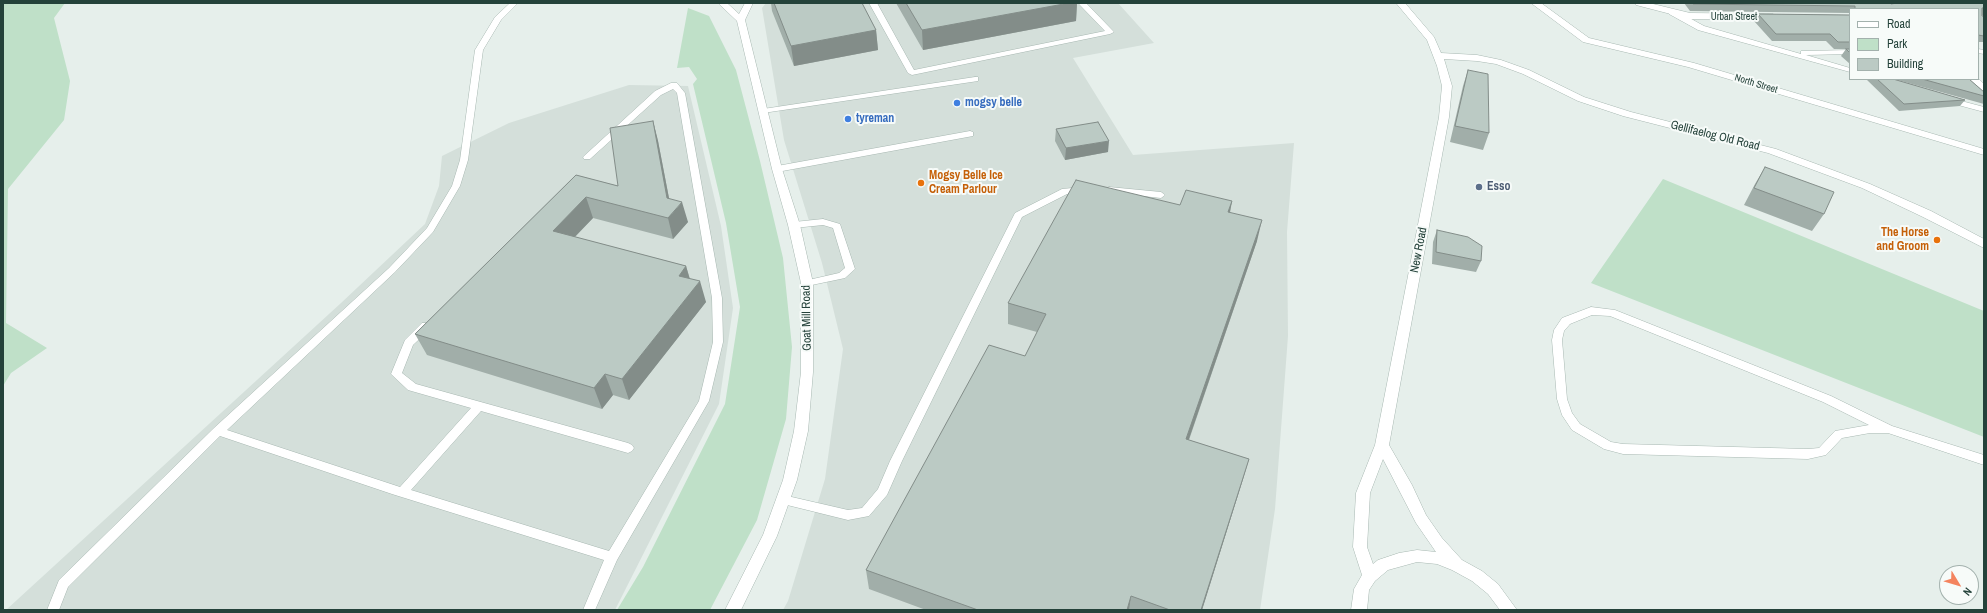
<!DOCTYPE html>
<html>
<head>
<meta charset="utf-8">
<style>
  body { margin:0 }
  #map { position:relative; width:1987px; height:613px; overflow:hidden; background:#e6efeb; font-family:"Archivo Narrow",sans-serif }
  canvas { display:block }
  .frame { position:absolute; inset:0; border:4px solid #24423a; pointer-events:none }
  .legend { position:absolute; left:1849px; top:8px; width:130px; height:72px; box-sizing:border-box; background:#f7fbf9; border:1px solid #a3b1ad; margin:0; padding:5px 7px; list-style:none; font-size:12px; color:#24423a }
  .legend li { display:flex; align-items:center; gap:8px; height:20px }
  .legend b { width:20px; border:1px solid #a3b1ad }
  .north { position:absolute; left:1939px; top:565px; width:40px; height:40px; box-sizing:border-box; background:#f7fbf9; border:1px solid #a3b1ad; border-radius:50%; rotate:128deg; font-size:11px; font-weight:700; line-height:16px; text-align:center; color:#24423a }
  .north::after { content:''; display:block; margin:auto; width:14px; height:18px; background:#f4845f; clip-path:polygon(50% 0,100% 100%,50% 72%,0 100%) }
</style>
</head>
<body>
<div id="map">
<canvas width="1987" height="613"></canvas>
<div class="frame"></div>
<ul class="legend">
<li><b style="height:5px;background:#fff"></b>Road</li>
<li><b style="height:11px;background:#bfe0c8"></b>Park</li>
<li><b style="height:11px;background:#bbcac4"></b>Building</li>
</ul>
<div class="north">N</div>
</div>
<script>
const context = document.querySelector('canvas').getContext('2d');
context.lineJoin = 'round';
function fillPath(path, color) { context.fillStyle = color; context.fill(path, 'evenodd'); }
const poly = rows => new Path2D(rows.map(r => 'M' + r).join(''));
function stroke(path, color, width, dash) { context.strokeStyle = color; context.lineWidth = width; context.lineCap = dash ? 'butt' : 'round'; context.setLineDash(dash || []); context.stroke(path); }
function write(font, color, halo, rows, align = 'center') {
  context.font = font + ' "Archivo Narrow",sans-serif'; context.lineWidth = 4; context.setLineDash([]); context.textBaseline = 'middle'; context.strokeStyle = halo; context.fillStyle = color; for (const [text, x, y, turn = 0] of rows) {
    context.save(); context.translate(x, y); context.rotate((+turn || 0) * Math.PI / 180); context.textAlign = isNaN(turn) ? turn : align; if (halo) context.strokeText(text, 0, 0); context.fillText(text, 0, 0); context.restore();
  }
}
fillPath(poly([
  [766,3,1118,3,1154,43,1073,58,1133,155,1294,143,1287,232,1288,336,1275,509,1260,610,783,610,788,601,825,479,843,349,822,263,784,140,762,8],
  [629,85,688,86,721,226,733,308,719,404,615,610,6,610,341,303,425,224,439,186,442,156,509,123]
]), '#d4dfda');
fillPath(poly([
  [3,3,65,3,54,18,70,81,64,120,8,189,6,323,47,348,11,373,3,386],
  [688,8,709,16,736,70,760,161,783,258,792,347,786,419,757,520,710,610,617,610,643,567,725,404,740,307,726,223,693,84,697,79,689,67,677,68],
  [1663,179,1984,311,1984,437,1591,283]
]), '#bfe0c8');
const service = poly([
  [510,3,518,3,501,20,483,50,468,160,460,186,433,232,395,272,227,430,400,487,471,408,408,390,391,374,405,340,422,323,430,323,431,326,430,329,413,345,402,373,416,384,628,443,632,445,634,448,632,451,628,453,481,411,411,490,609,551,699,401,713,342,712,298,677,93,673,89,661,95,590,159,584,159,583,157,655,91,671,83,677,83,685,93,722,298,723,342,709,401,617,560,595,610,583,610,604,560,392,494,220,436,68,587,59,610,47,610,59,580,214,428,389,268,427,228,452,186,460,160,475,50,495,17,510,3],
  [869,3,877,3,914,70,1105,31,1078,3,1086,3,1114,32,1110,34,912,75,908,73,869,3],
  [1669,10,1675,10,1704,26,1801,54,1801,51,1804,51,1850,50,1850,54,1806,55,1850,68,1850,72,1698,30,1669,14,1669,10],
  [1978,49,1984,50,1984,54,1978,53,1978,49],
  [975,77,978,77,978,81,763,113,759,111,763,109,975,77],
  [1947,98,1950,98,1984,107,1984,112,1947,102,1947,98],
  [970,131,973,132,973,136,777,172,773,169,777,166,970,131],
  [1083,187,1087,190,1086,192,1067,194,1022,217,902,461,887,495,869,516,848,520,779,503,777,500,779,497,783,495,848,510,862,508,878,489,890,461,1015,213,1062,189,1083,187],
  [1109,187,1161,192,1165,195,1161,198,1106,192,1105,190,1109,187],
  [823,219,840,224,855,269,845,278,807,286,802,283,804,281,839,273,845,268,833,228,823,225,794,228,789,225,794,222,823,219],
  [1591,307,1615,310,1831,396,1892,426,1984,455,1984,465,1888,433,1870,433,1842,438,1826,455,1808,459,1623,454,1604,449,1572,430,1562,415,1557,399,1552,340,1554,330,1562,318,1591,307],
  [1592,315,1610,316,1823,402,1869,425,1835,431,1819,448,1808,449,1623,444,1611,442,1580,424,1572,413,1567,399,1562,340,1564,331,1570,324,1592,315]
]);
const minor = poly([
  [1531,3,1541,3,1589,38,1694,63,1984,149,1984,155,1688,67,1583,42,1531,3],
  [1635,3,1649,3,1690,13,1773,14,1777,17,1773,20,1690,19,1636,5,1635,3],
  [1978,78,1984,84,1984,92,1981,91,1968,79,1978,78]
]);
const tertiary = poly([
  [718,3,727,3,739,14,745,3,753,3,745,20,782,169,800,225,813,283,813,372,808,431,797,480,777,536,741,610,725,610,763,535,783,480,794,431,801,372,801,283,788,225,772,169,737,21,718,3],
  [1396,3,1405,3,1434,37,1441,53,1477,55,1501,60,1529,70,1584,97,1631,112,1776,149,1870,184,1931,211,1984,239,1984,248,1923,217,1862,188,1768,153,1623,116,1578,101,1523,74,1496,64,1477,61,1444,59,1452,86,1449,117,1389,445,1412,485,1426,515,1442,538,1462,560,1482,571,1498,584,1517,610,1500,610,1488,594,1472,581,1452,570,1437,564,1417,562,1388,570,1375,581,1369,590,1367,610,1351,610,1354,589,1362,575,1353,547,1356,493,1375,445,1439,117,1442,86,1437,66,1427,40,1396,3],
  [1383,459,1416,523,1436,552,1417,550,1399,553,1378,560,1373,564,1367,547,1370,493,1383,459]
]);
stroke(service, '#a8b8b2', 1);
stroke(minor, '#a8b8b2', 1);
stroke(tertiary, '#a8b8b2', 1);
fillPath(service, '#fff');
fillPath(minor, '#fff');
fillPath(tertiary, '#fff');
fillPath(poly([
  [771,3,862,3,876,30,878,50,794,66,772,11],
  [896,3,1077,3,1076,21,923,50],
  [1684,3,1891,3,1891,4,1893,3,1892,3,1984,3,1984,15,1982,15,1982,16,1984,16,1984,42,1978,42,1978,9,1850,9,1850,13,1690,11],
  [1758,14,1850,15,1850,64,1841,56,1846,49,1847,49,1834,49,1826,41,1772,41,1754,21],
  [1468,70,1489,133,1483,150,1450,142,1463,86],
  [1866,79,1893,79,1965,100,1960,106,1899,111],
  [1894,79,1969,79,1984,92,1984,104],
  [653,121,658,141,669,198,688,222,673,239,593,218,575,237,686,266,690,279,706,302,629,400,613,395,602,409,427,355,415,334,576,175,618,186],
  [1056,129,1108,152,1065,160,1055,141],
  [1765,167,1824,214,1812,231,1744,205,1755,184],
  [1232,201,1230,213,1257,241,1189,440,1249,459,1243,479,1202,610,926,610,869,589,866,570,1025,356,1037,332,1008,324,1008,303,1180,205],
  [1437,230,1481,261,1476,272,1432,264,1433,242]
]), '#a1aea9');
fillPath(poly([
  [1069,3,1077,3,1076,21,923,50,922,30],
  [876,30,878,50,794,66,791,46],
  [653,121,658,141,672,214,682,202,688,222,673,239,668,218,667,198],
  [1109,141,1108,152,1065,160,1066,148],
  [586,197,593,218,561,251,553,231],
  [1232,201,1228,221,1228,212],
  [1262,220,1257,241,1182,459,1186,439],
  [686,266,692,287,679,276],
  [700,281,706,302,629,400,622,379],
  [605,374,613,395,602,409,594,388],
  [1249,459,1243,479,1202,610,1201,610],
  [1131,596,1129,610,1127,610]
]), '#838d89');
const building = poly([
  [774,3,862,3,876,30,791,46,774,3],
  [906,3,1069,3,922,30,906,3],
  [1693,3,1891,3,1891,4,1897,3,1984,3,1984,8,1982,8,1982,16,1984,16,1984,36,1978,35,1978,9,1855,9,1855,6,1693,4,1693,3],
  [1758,14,1850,15,1850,42,1838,42,1830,34,1776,34,1758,14],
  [1846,49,1850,49,1850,53,1846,49],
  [1468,70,1488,74,1489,133,1455,126,1468,70],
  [1877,79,1893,79,1965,100,1904,104,1877,79],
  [1922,79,1969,79,1984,92,1984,96,1922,79],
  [653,121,667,198,682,202,668,218,586,197,553,231,686,266,679,276,700,281,622,379,605,374,594,388,415,334,576,175,618,186,610,128,653,121],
  [1098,122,1109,141,1066,148,1056,129,1098,122],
  [1765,167,1834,192,1824,214,1754,188,1765,167],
  [1076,180,1180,205,1186,190,1232,201,1228,212,1262,220,1186,439,1249,459,1201,610,1170,610,1131,596,1127,610,978,610,866,570,989,345,1025,356,1046,314,1008,303,1076,180],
  [1437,230,1468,237,1482,246,1481,261,1436,252,1437,230]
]);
fillPath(building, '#bbcac4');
stroke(building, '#838d89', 1);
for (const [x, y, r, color] of [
  [957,103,4,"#3f7fe0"],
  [848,119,4,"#3f7fe0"],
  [921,183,4,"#e8710a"],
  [1479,187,4,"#5c6f8a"],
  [1937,240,4,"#e8710a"]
]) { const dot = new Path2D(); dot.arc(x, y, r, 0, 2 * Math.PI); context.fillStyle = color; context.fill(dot); stroke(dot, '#f7fbf9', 1.5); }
write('10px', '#24423a', '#f7fbf9', [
  ["Urban Street",1734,17],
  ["North Street",1756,84,17]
]);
write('bold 12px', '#366cbe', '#f7fbf9', [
  ["mogsy belle",965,103],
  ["tyreman",856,119]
], 'left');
write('12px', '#24423a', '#f7fbf9', [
  ["Gellifaelog Old Road",1715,136,14],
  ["New Road",1419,250,-79],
  ["Goat Mill Road",807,318,-91]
]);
write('bold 12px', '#c56008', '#f7fbf9', [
  ["Mogsy Belle Ice",929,176],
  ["Cream Parlour",929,190],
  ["The Horse",1929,233,"right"],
  ["and Groom",1929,247,"right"]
], 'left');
write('bold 12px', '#4e5e75', '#f7fbf9', [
  ["Esso",1487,187]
], 'left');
</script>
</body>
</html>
